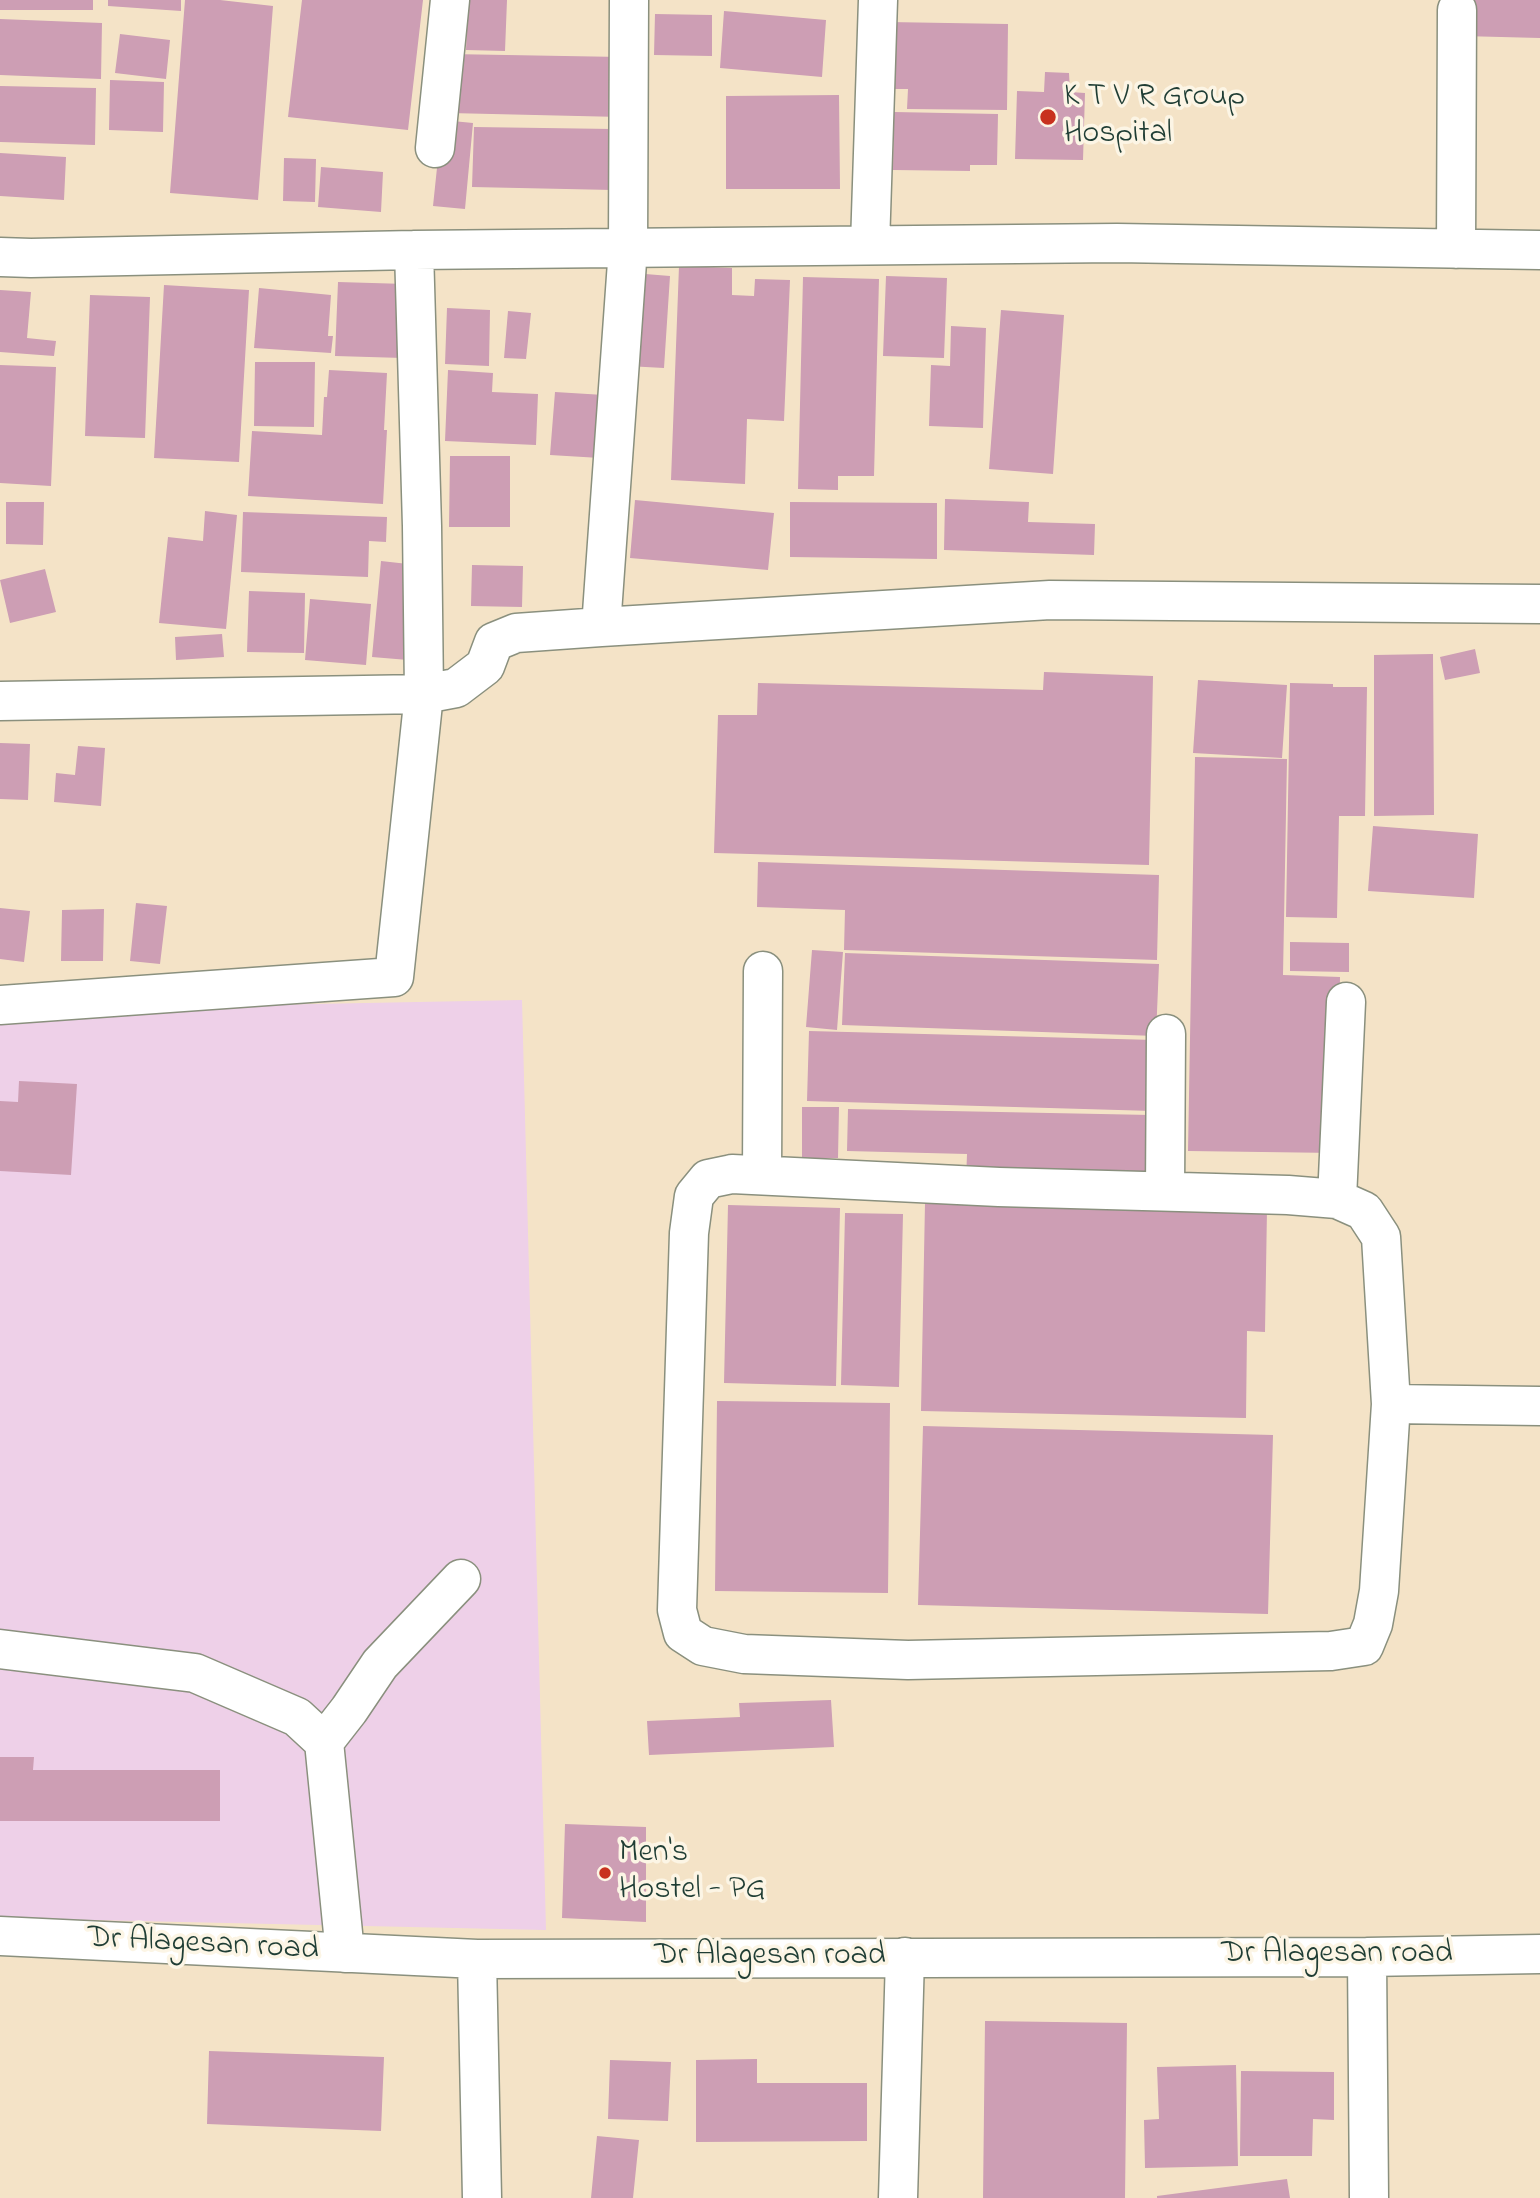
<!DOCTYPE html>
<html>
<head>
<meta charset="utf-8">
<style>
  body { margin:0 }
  canvas { display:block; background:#f4e3c7 }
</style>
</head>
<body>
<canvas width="1540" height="2198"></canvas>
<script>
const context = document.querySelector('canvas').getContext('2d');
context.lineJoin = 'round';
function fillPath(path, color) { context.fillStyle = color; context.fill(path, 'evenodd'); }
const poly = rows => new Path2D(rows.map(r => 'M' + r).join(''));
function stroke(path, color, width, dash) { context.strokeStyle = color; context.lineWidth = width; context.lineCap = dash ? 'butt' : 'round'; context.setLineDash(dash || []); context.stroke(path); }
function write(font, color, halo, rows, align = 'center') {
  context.font = font + ' "Indie Flower",sans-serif'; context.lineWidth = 7; context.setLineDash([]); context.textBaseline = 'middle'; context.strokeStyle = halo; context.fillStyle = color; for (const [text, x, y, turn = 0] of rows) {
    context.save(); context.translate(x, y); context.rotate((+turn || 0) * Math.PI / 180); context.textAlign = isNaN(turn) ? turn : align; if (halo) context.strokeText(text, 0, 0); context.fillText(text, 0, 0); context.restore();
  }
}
fillPath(poly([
  [522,1000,546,1930,0,1918,0,1010]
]), '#eed0e8');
fillPath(poly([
  [0,0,93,0,93,10,0,10],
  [108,0,181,0,181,11,108,6],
  [185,0,220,0,273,6,258,200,170,193],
  [302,0,423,0,408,130,288,117],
  [468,0,507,0,505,51,466,50],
  [1463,0,1540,0,1540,38,1462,36],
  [724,11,826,20,822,77,720,68],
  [655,14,712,15,712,56,654,55],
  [0,19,102,23,101,79,0,75],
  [888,22,1008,24,1007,110,907,109,908,89,887,89],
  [120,34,170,40,166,79,115,73],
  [449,54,622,57,621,117,449,113],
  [1045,72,1069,73,1070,92,1085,93,1083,160,1015,159,1017,91,1044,92],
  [110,80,164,82,163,132,109,130],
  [0,86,96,88,95,145,0,142],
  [839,95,840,189,726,189,726,96],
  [894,112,998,114,997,165,970,165,970,171,893,170],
  [442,120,473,123,465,209,433,206],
  [474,127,613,129,613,190,472,187],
  [0,153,66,157,64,200,0,196],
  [284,158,316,159,315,202,283,201],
  [321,167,383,172,381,212,318,207],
  [679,266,732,268,732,295,754,296,755,279,790,280,784,421,747,419,745,484,671,480],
  [633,273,670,276,664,368,627,366],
  [886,276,947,278,944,358,883,356],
  [803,277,879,279,874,476,838,476,838,490,798,489],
  [338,282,406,284,403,358,335,356],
  [164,285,249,290,239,462,154,458],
  [259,288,331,295,328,336,333,336,331,353,254,348],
  [0,290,31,292,27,338,56,341,54,356,0,352],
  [90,295,150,297,145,438,85,436],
  [447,308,490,310,489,366,445,364],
  [1001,310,1064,315,1053,474,989,469],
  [508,311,531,313,526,359,504,358],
  [951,326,986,328,983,428,929,426,931,365,950,366],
  [255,362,315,362,314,427,254,426],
  [0,365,56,367,51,486,0,483],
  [329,370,387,373,384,430,387,430,383,504,248,496,252,431,322,435,324,397,327,397],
  [448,370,493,373,492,392,538,394,536,445,445,441],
  [555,392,604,395,600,458,550,455],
  [450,456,510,456,510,527,449,527],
  [945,499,1029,502,1028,522,1095,524,1094,555,944,550],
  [635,500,774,513,768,570,630,558],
  [6,502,44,502,43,545,6,544],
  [790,502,937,503,937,559,790,557],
  [205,511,237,515,226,629,159,623,168,537,203,541],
  [243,512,387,517,386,542,369,541,368,577,241,572],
  [381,561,417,565,408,660,372,657],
  [472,565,523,566,522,607,471,606],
  [45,569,56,612,10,623,0,580],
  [249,591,305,593,304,653,247,652],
  [310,599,371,604,366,665,305,660],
  [222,634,224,657,176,660,175,637],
  [1475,649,1480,673,1445,680,1440,657],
  [1433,654,1434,815,1374,816,1374,655],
  [1044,672,1153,676,1149,865,714,853,718,715,757,715,758,683,1043,690],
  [1198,680,1287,685,1282,758,1193,753],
  [1290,683,1333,684,1333,687,1367,687,1365,816,1339,816,1337,918,1286,917],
  [0,743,30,744,28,800,0,799],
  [78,746,105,748,101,806,54,802,56,773,75,775],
  [1195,757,1287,759,1283,975,1340,977,1336,1153,1188,1151],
  [1373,826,1478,834,1474,898,1368,891],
  [758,862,1159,875,1157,960,844,950,845,910,757,907],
  [136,903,167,906,160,964,130,961],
  [0,908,30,911,24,962,0,959],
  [104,909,103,961,61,961,62,910],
  [1290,942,1349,943,1349,972,1290,971],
  [812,950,843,952,837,1030,806,1027],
  [845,953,1159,964,1156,1036,842,1025],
  [809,1031,1155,1040,1153,1111,807,1101],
  [19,1081,77,1084,71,1175,0,1171,0,1101,18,1102],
  [802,1107,839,1107,838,1158,802,1158],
  [848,1109,1151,1115,1150,1186,966,1181,967,1154,847,1151],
  [925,1203,1267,1209,1265,1332,1247,1331,1246,1418,921,1411],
  [728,1205,840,1208,836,1386,724,1383],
  [845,1213,903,1214,899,1387,841,1385],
  [717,1401,890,1403,888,1593,715,1591],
  [923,1426,1273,1435,1268,1614,918,1605],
  [831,1700,834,1747,649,1755,647,1721,740,1717,739,1703],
  [0,1757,34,1757,33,1770,220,1770,220,1821,0,1821],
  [565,1824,646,1827,646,1922,562,1918],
  [985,2021,1127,2023,1125,2198,983,2198],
  [209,2051,384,2057,381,2131,207,2124],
  [757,2059,757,2083,867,2083,867,2141,696,2142,696,2060],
  [610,2060,671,2062,668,2121,608,2119],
  [1236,2065,1238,2166,1145,2168,1144,2120,1159,2119,1157,2067],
  [1241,2071,1334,2072,1334,2120,1313,2119,1312,2156,1240,2156],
  [597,2136,639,2140,633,2198,591,2198],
  [1287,2179,1290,2198,1157,2198,1157,2196]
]), '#cd9eb4');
const minor = poly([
  [435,148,450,0],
  [870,245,878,0],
  [1456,249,1457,10],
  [0,257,31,258,414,250,1117,243,1540,250],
  [601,627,628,248,629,0],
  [0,701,424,694,456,688,485,666,494,642,516,633,601,627,1050,600,1540,604],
  [0,1005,394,977,424,694,422,526,414,250],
  [732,1174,999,1187,1288,1195,1337,1199,1364,1211,1381,1237,1391,1404,1379,1591,1373,1624,1364,1646,1331,1651,908,1660,744,1654,703,1646,683,1633,677,1610,689,1233,694,1196,708,1179,732,1174],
  [762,1175,763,971],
  [1165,1191,1166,1034],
  [1337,1199,1346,1002],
  [1391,1404,1540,1406],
  [0,1649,195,1673,297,1717,324,1742,345,1953],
  [324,1742,349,1710,380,1664,461,1579],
  [0,1936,477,1959,1367,1957,1540,1954],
  [1367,1957,1369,2198],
  [477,1959,482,2198],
  [898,2198,905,1957]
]);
stroke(minor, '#8a907e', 41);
stroke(minor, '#fff', 38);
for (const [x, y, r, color] of [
  [1048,117,9,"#c8321e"],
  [605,1873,7,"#c8321e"]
]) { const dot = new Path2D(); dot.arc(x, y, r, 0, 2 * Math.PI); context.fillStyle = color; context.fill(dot); stroke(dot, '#fcf5e5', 2.5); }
write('32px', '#1f3d34', '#fcf5e5', [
  ["K T V R Group",1064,99],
  ["Hospital",1064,136],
  ["Men's",619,1855],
  ["Hostel - PG",619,1892]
], 'left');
write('32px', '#1f3d34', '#fcf5e5', [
  ["Dr Alagesan road",203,1946,3],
  ["Dr Alagesan road",1337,1956],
  ["Dr Alagesan road",770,1958]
]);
</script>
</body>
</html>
